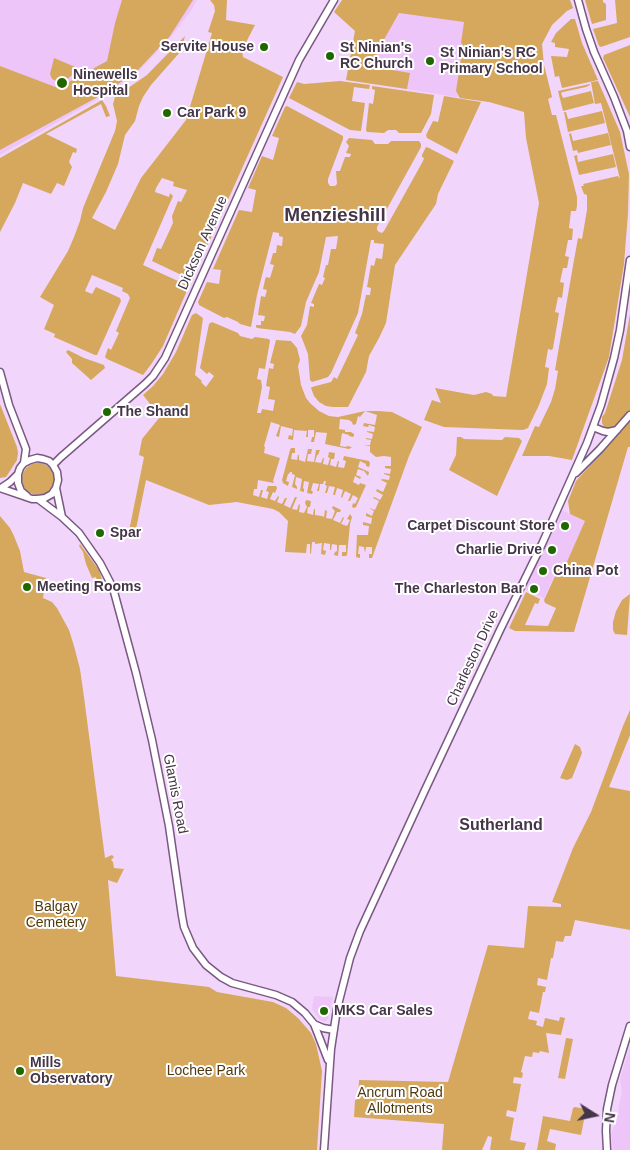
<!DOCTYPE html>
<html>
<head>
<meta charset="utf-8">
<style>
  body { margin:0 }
  #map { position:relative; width:630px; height:1150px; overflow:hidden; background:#f2d5fa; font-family:Helvetica,sans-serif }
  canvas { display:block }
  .north { position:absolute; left:570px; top:1090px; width:50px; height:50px; -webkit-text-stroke:4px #fff; paint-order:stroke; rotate:100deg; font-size:14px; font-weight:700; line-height:20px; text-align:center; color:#443648 }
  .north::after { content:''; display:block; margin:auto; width:18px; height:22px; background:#443648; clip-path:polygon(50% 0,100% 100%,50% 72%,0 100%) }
</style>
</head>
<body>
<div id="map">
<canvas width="630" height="1150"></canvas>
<div class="north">N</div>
</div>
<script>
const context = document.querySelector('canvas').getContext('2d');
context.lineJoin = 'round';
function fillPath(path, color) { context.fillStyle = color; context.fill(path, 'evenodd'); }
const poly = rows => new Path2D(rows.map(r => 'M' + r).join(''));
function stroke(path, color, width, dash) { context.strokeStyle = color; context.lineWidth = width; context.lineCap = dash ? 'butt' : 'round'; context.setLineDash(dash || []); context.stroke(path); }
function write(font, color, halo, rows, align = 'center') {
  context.font = font + ' Helvetica,sans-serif'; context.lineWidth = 4; context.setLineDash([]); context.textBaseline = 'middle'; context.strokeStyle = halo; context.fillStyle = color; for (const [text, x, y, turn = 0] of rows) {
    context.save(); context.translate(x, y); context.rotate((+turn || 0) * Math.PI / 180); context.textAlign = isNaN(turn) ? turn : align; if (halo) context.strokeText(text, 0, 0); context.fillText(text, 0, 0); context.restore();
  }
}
fillPath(poly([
  [0,0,197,0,191,11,171,37,138,72,108,93,0,155],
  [400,0,494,12,489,102,346,80],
  [562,510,585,521,566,564,560,563,544,598,524,589],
  [314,996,333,997,328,1019,325,1022,320,1020,312,1009],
  [630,1047,630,1150,613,1150,611,1134,619,1112,618,1110,622,1091,620,1079]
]), '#eec5f9');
fillPath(poly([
  [122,0,193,0,170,36,137,71,105,93,0,150,0,66,58,88,107,61,115,23],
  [210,0,227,0,226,20,255,25,242,50,243,57,283,77,192,280,152,261,157,248,161,249,173,223,172,216,178,201,181,202,187,190,173,186,174,182,162,178,156,188,155,192,169,197,170,193,173,196,143,265,189,286,163,346,152,363,143,375,107,359,105,357,108,348,111,350,119,333,116,331,130,298,128,294,122,291,123,288,92,275,85,291,92,294,96,287,120,298,121,301,97,355,95,355,54,337,55,334,44,329,54,305,40,297,68,251,74,237,80,221,83,208,115,131,117,121,113,104,115,97,147,75,185,36,181,51,151,85,143,97,139,106,135,121,125,135,118,164,106,192,92,218,115,230,141,178,186,120,212,33,208,32,215,11,214,5],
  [342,0,570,0,573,8,567,11,552,25,542,44,544,65,552,97,548,99,552,115,556,115,577,197,577,206,576,211,571,211,569,228,573,229,572,240,568,240,565,256,569,257,567,268,563,268,560,282,564,283,562,298,558,297,555,312,559,313,553,348,552,350,548,349,545,367,549,368,547,384,539,405,528,428,523,430,444,427,424,420,432,400,441,403,435,388,474,395,486,392,492,394,493,396,506,397,539,203,526,138,524,112,489,102,460,98,456,91,463,45,461,43,464,22,399,13,377,52,375,67,410,73,407,89,346,80,355,31,334,12],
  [585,0,603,0,603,2,606,4,606,20,592,24],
  [615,0,630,0,630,37,601,47,599,46,593,29,617,23],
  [571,19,575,19,582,43,598,80,562,88,559,76,555,77,551,56,567,57,569,49,555,47,555,43,551,42,556,33],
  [630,45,630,117,603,58,604,55],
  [54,58,80,69,66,80,56,81,52,79,50,74],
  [340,81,370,85,369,89,354,87,352,101,365,103,361,131,350,130,289,98,297,82,304,84],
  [598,81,620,132,629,174,628,213,624,264,609,357,572,460,549,456,522,456,535,426,539,427,551,402,555,389,558,371,555,370,574,260,578,238,582,239,587,210,587,195,584,194,581,186,584,186,583,184,618,176,620,179,601,103,595,104,591,82],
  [590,84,590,85,586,87,563,92,561,93,563,98,591,91,594,103,563,111,558,91],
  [372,86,434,95,431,114,421,133,399,133,396,130,388,130,384,133,367,132,366,130,369,103,373,104,375,90,372,89],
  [444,96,481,102,457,154,427,138,426,135,433,121,438,122],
  [102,100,106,106,110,116,106,117,101,104,46,134,77,149,76,153,73,152,69,162,72,167,64,186,57,183,51,194,23,183,15,203,0,232,0,158],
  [287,106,343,136,343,139,328,179,328,183,330,186,335,186,337,184,336,171,340,171,345,157,350,157,351,154,346,153,349,146,346,142,349,138,372,140,375,144,388,144,391,141,419,141,421,144,421,147,377,227,377,230,379,232,382,233,384,231,408,188,423,161,424,158,422,157,422,155,426,147,429,148,454,161,438,194,436,204,395,265,386,323,379,338,369,356,366,372,348,407,333,407,326,406,319,402,314,396,311,388,312,387,331,382,334,377,337,379,358,335,355,333,362,314,366,295,370,295,371,288,367,287,371,265,374,266,376,258,382,259,384,244,374,243,374,240,371,240,358,313,331,373,328,377,322,379,312,382,310,380,308,354,301,336,307,325,310,306,314,307,314,304,311,303,319,284,322,285,325,278,323,277,326,265,328,265,331,249,336,249,338,236,326,237,319,272,306,302,301,326,295,334,290,332,257,328,256,327,256,325,261,325,261,321,264,321,265,316,258,315,261,296,265,297,267,290,263,289,265,280,266,277,270,278,274,265,270,264,273,253,276,253,277,245,282,246,283,237,279,236,279,233,273,232,257,295,251,327,240,324,238,322,227,317,224,318,199,305,198,302,207,282,219,284,221,270,213,269,239,210,252,212,256,190,248,188,262,156,273,160,279,138,272,136,285,107],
  [602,111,605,123,568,132,564,112,566,112,568,119],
  [571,133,573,141,608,133,611,145,578,153,577,150,573,151,569,134],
  [613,154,616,167,579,175,574,156,577,155,578,162],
  [196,313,203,318,195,375,202,381,201,382,206,387,214,376,209,372,207,374,200,368,209,324,212,322,238,333,240,336,252,339,255,337,269,339,270,341,265,369,259,368,257,379,261,380,262,387,257,413,261,413,262,409,273,411,275,400,268,399,270,387,266,386,269,368,273,369,274,364,270,363,276,340,291,341,297,348,300,360,298,366,301,385,306,398,310,403,319,411,329,416,338,417,365,411,378,411,392,412,422,427,409,456,372,558,369,558,369,554,372,554,372,547,366,547,365,553,364,547,359,546,358,554,360,554,360,558,356,557,357,535,368,535,369,526,363,525,363,522,371,524,372,518,366,516,366,513,372,516,374,511,369,508,375,510,379,501,373,498,374,497,380,500,383,495,376,491,377,489,383,492,387,483,381,480,382,479,389,480,390,476,384,474,384,473,390,474,391,469,385,468,385,466,391,466,391,457,384,456,376,457,370,452,370,446,364,445,370,445,371,440,366,439,366,438,372,439,373,434,367,432,367,431,374,432,375,427,369,425,368,427,363,426,364,423,375,425,377,415,365,411,360,417,358,416,356,424,353,425,352,422,349,420,340,419,339,429,345,430,345,432,351,432,354,434,354,436,353,437,349,436,349,435,342,433,340,446,346,447,347,446,352,447,349,449,325,444,327,433,316,432,314,442,311,442,312,437,314,437,314,430,308,430,308,437,306,437,307,431,294,430,293,440,288,439,289,435,292,436,293,429,281,426,279,437,276,436,280,425,271,422,264,446,265,447,264,453,280,458,273,481,274,483,258,480,257,489,254,489,253,495,259,497,261,490,263,490,261,497,267,499,269,492,266,491,268,486,276,486,277,488,275,493,273,492,270,499,275,501,278,496,279,497,277,502,282,504,285,498,287,498,284,505,290,508,295,497,297,497,292,509,297,510,299,504,300,505,299,512,304,513,307,507,305,503,306,500,311,501,310,507,308,507,307,513,313,515,314,509,315,509,315,515,322,516,324,517,325,510,327,511,326,518,332,519,335,511,332,508,333,506,341,510,340,512,337,512,333,520,340,523,343,517,344,518,341,524,347,526,350,520,347,519,350,514,352,517,350,524,347,555,346,556,342,556,342,552,346,552,346,545,339,545,338,556,334,555,335,552,337,551,337,545,332,544,331,550,330,550,330,544,324,543,323,550,326,551,325,555,321,554,322,543,315,544,315,542,312,542,311,554,310,553,310,544,307,544,306,553,285,552,288,521,279,512,273,509,237,502,209,505,146,480,135,534,129,531,144,457,139,455,142,439,168,407,150,404,143,395,153,386,163,374,176,352,192,315],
  [630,314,630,447,628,447,574,632,515,631,509,628,526,592,540,599,538,604,535,603,525,625,548,626,556,608,545,603,544,600,561,563,566,564,585,521,570,514,568,501,576,481,616,437,604,427,602,423,602,417,605,413,622,360],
  [68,350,84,358,104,365,105,368,91,380,72,363,72,359,66,352],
  [0,404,17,447,18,453,17,460,8,474,6,477,0,478],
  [457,437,461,437,464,439,502,440,505,437,519,438,522,441,497,496,449,470,456,455],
  [291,448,295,448,295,453,292,453,291,459,297,460,298,455,299,455,299,460,305,462,308,449,312,449,311,454,308,454,307,461,314,462,316,450,320,450,318,455,317,455,315,462,321,463,323,458,324,458,323,464,328,465,330,458,328,457,329,452,335,453,334,459,331,459,330,465,336,467,338,461,339,461,338,467,344,468,346,461,343,460,344,456,369,461,370,464,369,467,366,466,366,464,360,461,358,467,369,472,368,476,364,471,358,469,356,475,361,477,360,479,355,476,353,482,359,485,360,483,366,485,356,507,354,508,352,507,353,503,355,504,358,498,353,495,350,501,348,501,351,494,345,491,342,498,341,497,343,490,337,488,335,495,333,495,335,487,329,486,327,493,325,493,327,486,325,485,326,481,324,481,323,484,320,484,319,491,317,491,319,484,313,483,311,490,313,492,312,494,307,493,309,482,304,481,303,488,304,489,304,492,300,491,302,479,296,477,295,484,297,487,297,489,292,487,295,475,292,474,292,472,290,472,289,474,288,474,286,481,289,482,288,486,283,483,282,480,290,450],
  '22 479a16 16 0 1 1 32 0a16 16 0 1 1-32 0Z',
  [0,516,10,528,14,536,20,551,24,572,46,578,43,598,52,602,57,608,69,630,74,646,80,669,84,697,105,858,112,855,114,857,111,860,113,862,114,868,124,869,117,883,108,880,116,976,209,987,217,992,273,1002,286,1008,298,1018,311,1033,316,1044,322,1071,317,1150,0,1150],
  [80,544,99,570,104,585,103,587,99,589,96,587,98,586,96,577,92,578,86,564,83,552,79,546],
  [630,594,627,635,615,634,613,630,613,622,616,611,622,600],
  [630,710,630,735,609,787,630,791,630,930,575,920,571,936,565,936,563,942,556,941,553,958,551,958,547,980,538,978,537,985,546,987,545,992,543,992,539,1013,530,1011,528,1019,537,1021,536,1025,543,1027,545,1018,559,1021,560,1017,565,1018,561,1035,546,1033,549,1053,540,1051,539,1053,533,1052,532,1057,525,1056,521,1072,523,1073,522,1078,514,1077,513,1083,521,1084,517,1107,516,1112,507,1110,506,1116,514,1118,510,1140,526,1143,524,1150,490,1150,492,1137,488,1136,482,1150,442,1150,444,1124,354,1117,355,1100,358,1099,359,1080,448,1082,488,945,524,948,528,906,561,907,561,904,552,902,573,848,591,812,623,726],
  [575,744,580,747,582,753,572,778,567,780,560,778],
  [566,1038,573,1039,565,1079,558,1078],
  [575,1107,585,1109,586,1110,581,1135,550,1129,547,1141,556,1144,555,1150,537,1150,543,1116,570,1121,573,1108]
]), '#d5a85e');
const secondary = poly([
  [578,0,586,29,594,52,614,97,627,131,630,147],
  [0,372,9,405,26,449,24,463],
  [593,427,603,431,608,432,617,430],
  [53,465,61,457,145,384,153,376,165,358,299,60,334,0],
  [576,473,600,449,630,415],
  [18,474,18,483,21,491,27,496],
  [0,488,32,499,38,499,45,498,52,494,56,488,58,480,57,472,53,465,49,461,43,459,37,458,30,460,24,463,20,468,18,474,10,482,1,488],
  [56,488,62,517],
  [38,499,62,517,79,533,100,563,113,588,136,673,152,740,169,826,182,916,184,927,193,948,206,965,221,977,232,983,276,995,292,1002,305,1013,314,1024,328,1060],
  [314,1024,323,1028,334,1030],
  [324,1150,331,1049,337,1009,350,958,360,931,425,790,500,630,542,544,587,443,601,405,614,358,620,330,630,260],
  [607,1150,606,1131,607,1109,612,1085,630,1026]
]);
stroke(secondary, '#795982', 9);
stroke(secondary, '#fff', 6);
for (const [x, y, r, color] of [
  [264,47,5,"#216700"],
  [330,56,5,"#216700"],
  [430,61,5,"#216700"],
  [62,83,6,"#216700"],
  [167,113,5,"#216700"],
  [107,412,5,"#216700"],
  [565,526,5,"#216700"],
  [100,533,5,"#216700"],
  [552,550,5,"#216700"],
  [543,571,5,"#216700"],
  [27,587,5,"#216700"],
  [534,589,5,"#216700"],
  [324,1011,5,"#216700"],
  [20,1071,5,"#216700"]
]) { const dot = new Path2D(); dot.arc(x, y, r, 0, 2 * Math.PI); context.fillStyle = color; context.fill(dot); stroke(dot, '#fff', 2); }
write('bold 14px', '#443648', '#fff', [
  ["Servite House",254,47,"right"],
  ["St Ninian's",340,48],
  ["RC Church",340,64],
  ["St Ninian's RC",440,53],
  ["Primary School",440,69],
  ["Ninewells",73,75],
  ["Hospital",73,91],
  ["Car Park 9",177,113],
  ["The Shand",117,412],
  ["Carpet Discount Store",555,526,"right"],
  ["Spar",110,533],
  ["Charlie Drive",542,550,"right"],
  ["China Pot",553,571],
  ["Meeting Rooms",37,587],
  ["The Charleston Bar",524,589,"right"],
  ["MKS Car Sales",334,1011],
  ["Mills",30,1063],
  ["Observatory",30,1079]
], 'left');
write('14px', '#443648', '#fff', [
  ["Dickson Avenue",203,243,-66],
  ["Charleston Drive",473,658,-65],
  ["Glamis Road",175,794,79]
]);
write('14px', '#50390e', '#fff', [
  ["Balgay",56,907],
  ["Cemetery",56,923],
  ["Lochee Park",206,1071],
  ["Ancrum Road",400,1093],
  ["Allotments",400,1109]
]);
write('bold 16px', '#443648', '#fff', [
  ["Sutherland",501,826]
]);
write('bold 19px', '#443648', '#fff', [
  ["Menzieshill",335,216]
]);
</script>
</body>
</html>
